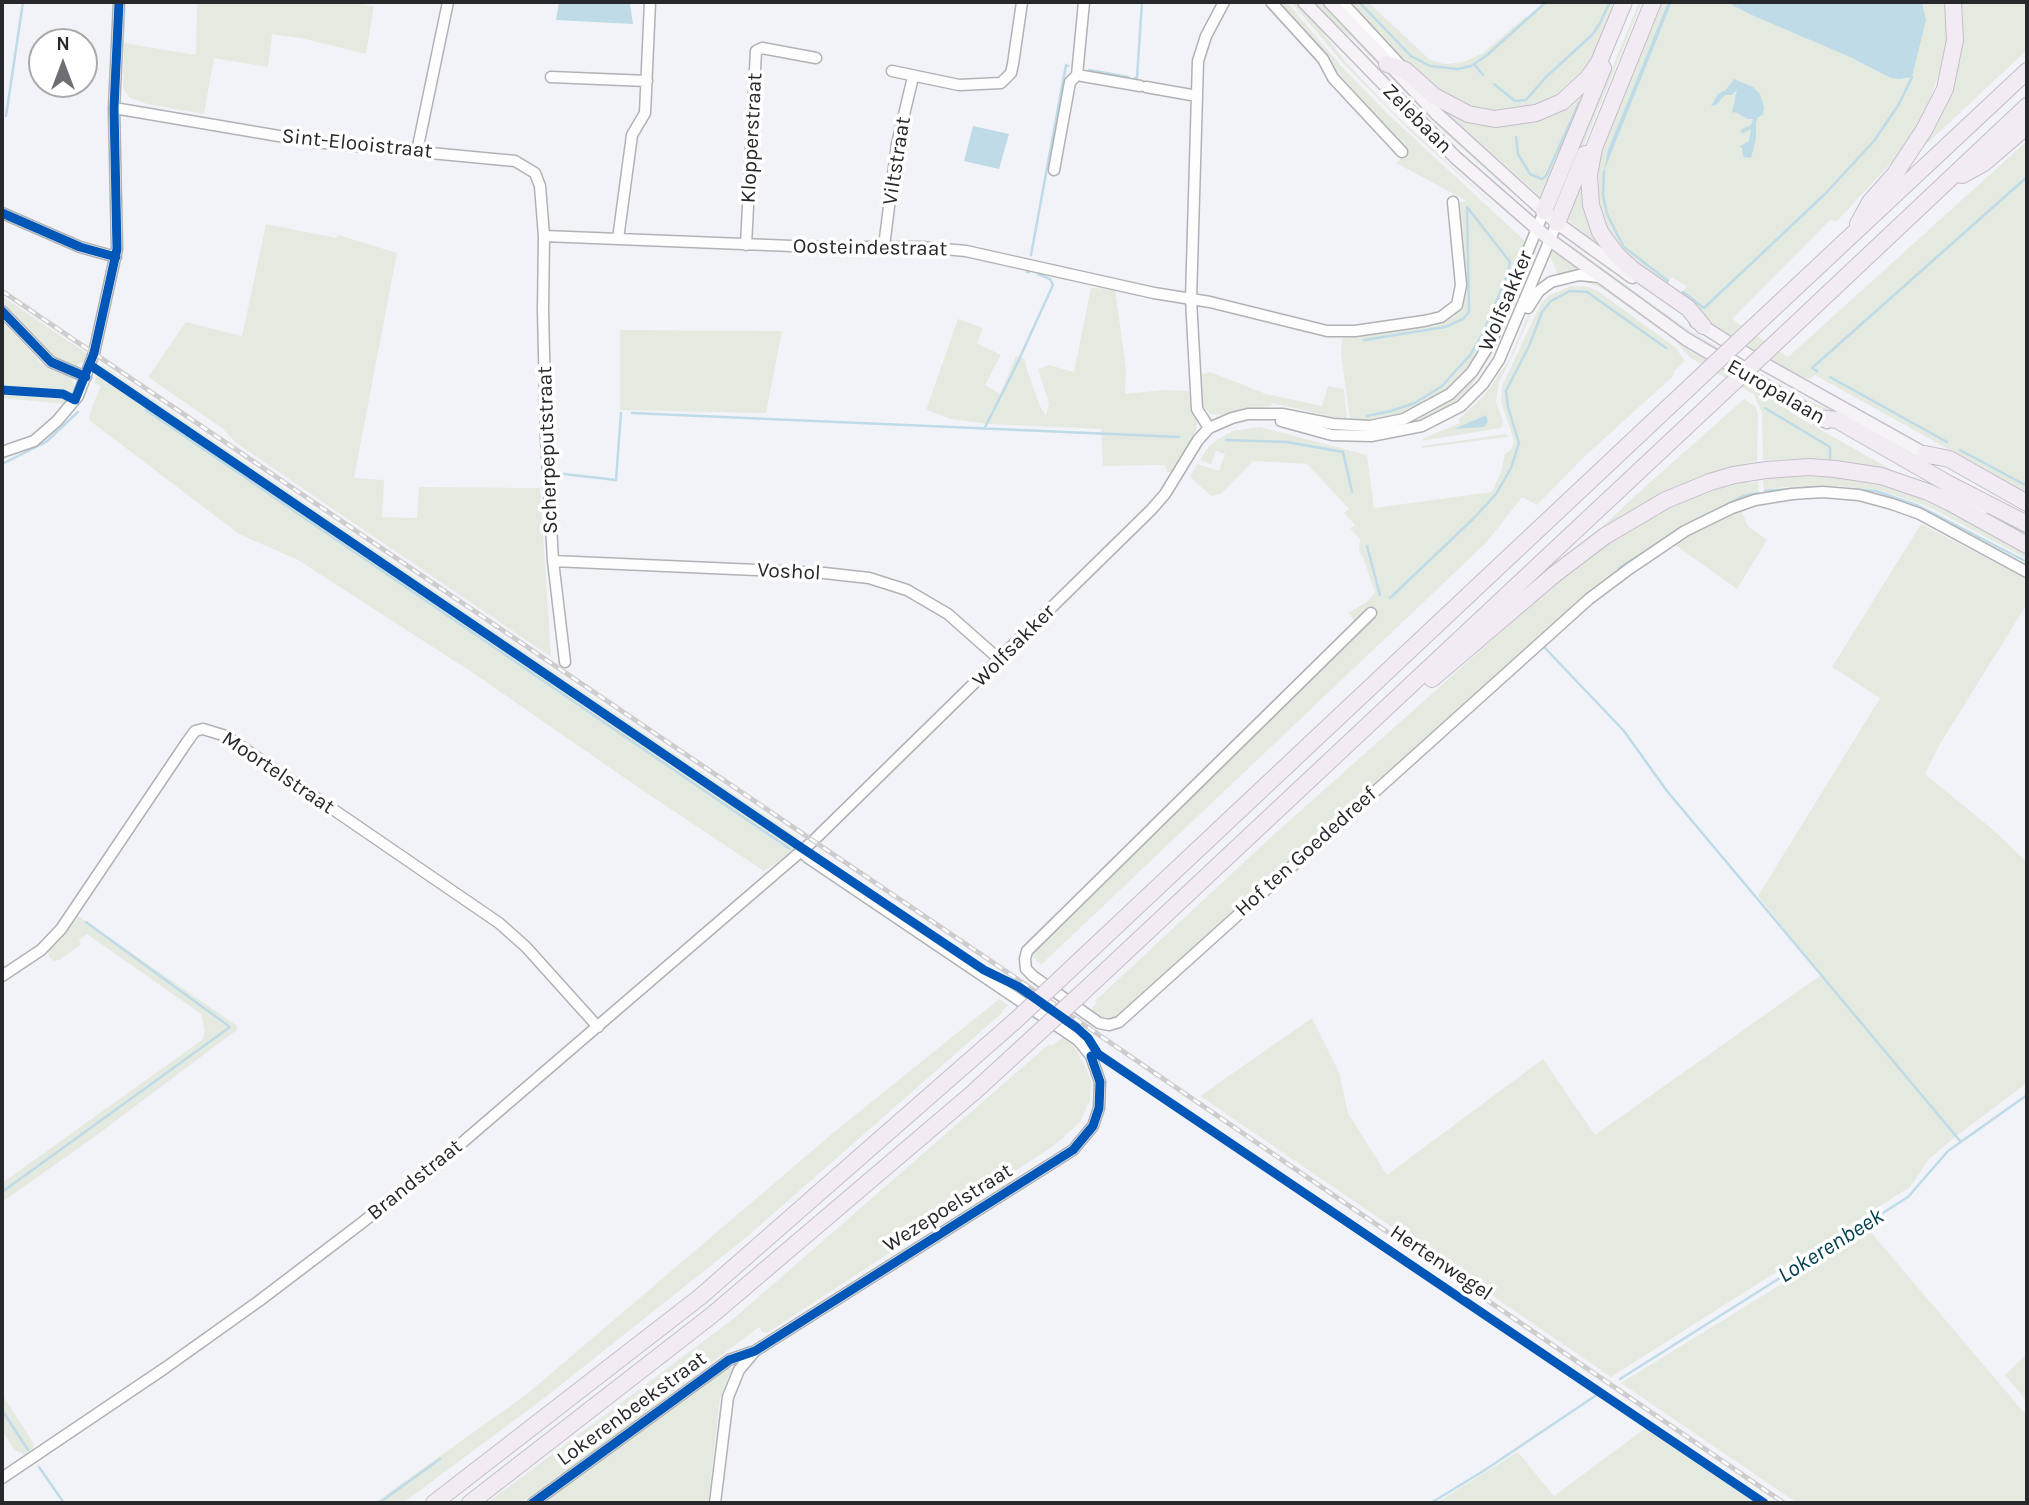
<!DOCTYPE html>
<html>
<head>
<meta charset="utf-8">
<style>
  body { margin:0 }
  #map { position:relative; width:2029px; height:1505px; overflow:hidden; background:#f2f3f9; font-family:Karla,sans-serif }
  canvas { display:block }
  .frame { position:absolute; inset:0; border:4px solid #27282b; pointer-events:none }
  .north { position:absolute; left:28px; top:28px; width:70px; height:70px; box-sizing:border-box; background:#fff; border:2px solid #a9a9aa; border-radius:50%; rotate:0deg; font-size:19px; font-weight:700; line-height:28px; text-align:center; color:#27282b }
  .north::after { content:''; display:block; margin:auto; width:24px; height:32px; background:#6e6f73; clip-path:polygon(50% 0,100% 100%,50% 72%,0 100%) }
</style>
</head>
<body>
<div id="map">
<canvas width="2029" height="1505"></canvas>
<div class="frame"></div>
<div class="north">N</div>
</div>
<script>
const context = document.querySelector('canvas').getContext('2d');
context.lineJoin = 'round';
function fillPath(path, color) { context.fillStyle = color; context.fill(path, 'evenodd'); }
const poly = rows => new Path2D(rows.map(r => 'M' + r).join(''));
function stroke(path, color, width, dash) { context.strokeStyle = color; context.lineWidth = width; context.lineCap = dash ? 'butt' : 'round'; context.setLineDash(dash || []); context.stroke(path); }
function write(font, color, halo, rows, align = 'center') {
  context.font = font + ' Karla,sans-serif'; context.lineWidth = 7; context.setLineDash([]); context.textBaseline = 'middle'; context.strokeStyle = halo; context.fillStyle = color; for (const [text, x, y, turn = 0] of rows) {
    context.save(); context.translate(x, y); context.rotate((+turn || 0) * Math.PI / 180); context.textAlign = isNaN(turn) ? turn : align; if (halo) context.strokeText(text, 0, 0); context.fillText(text, 0, 0); context.restore();
  }
}
fillPath(poly([
  [197,2,350,2,374,6,366,54,305,39,272,34,268,67,214,58,204,114,147,104,130,98,123,88,124,43,196,55],
  [1275,2,1287,2,1342,67,1388,114,1526,242,1525,250,1480,356,1456,383,1434,401,1392,418,1359,423,1358,420,1350,419,1341,354,1342,336,1435,326,1453,317,1462,305,1466,288,1460,202,1467,201,1396,163,1408,151],
  [1291,2,1296,2,1318,26,1344,60,1396,115,1523,232,1412,133,1342,62],
  [1312,2,1322,2,1419,105,1535,211,1499,182,1441,129,1352,38,1328,19],
  [1348,2,1368,2,1430,60,1445,64,1463,62,1483,53,1526,16,1529,18,1546,2,1617,2,1599,45,1590,62,1578,76,1561,92,1541,102,1517,110,1499,112,1480,109,1459,103,1441,93,1410,69],
  [1639,2,1642,2,1572,174,1560,196],
  [1661,2,1944,2,1947,30,1946,53,1926,110,1913,133,1893,161,1836,222,1831,219,1732,319,1788,357,2027,141,2027,493,1815,375,1810,379,1800,377,1780,366,1710,322,1703,314,1680,296,1686,286,1672,277,1665,287,1629,261,1607,228,1603,218,1598,194,1599,158],
  [1959,2,2027,2,2027,50,1917,153,1930,132],
  [1593,80,1542,198,1439,106,1498,124],
  [1585,168,1601,246,1564,217],
  [266,224,337,238,338,235,397,253,354,478,384,480,382,517,417,518,419,487,540,488,551,657,236,443,222,428,148,377,186,322,242,336],
  [1561,238,1680,324,1767,378,1807,400,1840,414,2027,518,1769,382,1651,307],
  [1534,248,1535,252,1498,344,1464,397,1424,422,1408,425,1446,402,1465,386],
  [1551,250,1555,251,1580,271,1558,275,1549,254],
  [1578,279,1597,283,1694,350,1785,404,1787,409,1803,420,1912,481,1831,461,1805,459,1763,460,1762,412,1753,394,1689,357,1676,341,1601,288,1586,282,1571,282],
  [1555,285,1555,287,1545,294,1534,307,1511,359,1499,381,1496,401,1503,421,1501,428,1421,441,1424,438,1460,423,1459,419,1483,397,1509,360,1532,306,1537,299],
  [1571,286,1589,287,1598,291,1675,347,1685,361,1673,372,1675,374,1669,380,1585,456,1537,505,1522,497,1487,542,1041,965,1029,952,1358,624,1348,613,1367,602,1375,592,1363,557,1359,551,1360,539,1350,529,1355,525,1344,513,1349,509,1307,464,1253,461,1221,494,1211,496,1190,477,1197,464,1219,471,1225,454,1216,451,1211,464,1200,460,1207,449,1215,441,1233,431,1260,427,1367,455,1374,508,1492,492,1501,472,1505,454,1512,448,1514,441,1501,401,1502,386,1541,303,1550,295],
  [1091,288,1115,289,1126,369,1125,394,1164,390,1189,391,1190,403,1197,422,1196,431,1175,470,1167,473,1165,465,1103,466,1101,429,988,424,951,419,926,410,958,319,983,328,977,343,1001,355,985,385,1000,394,1016,356,1025,359,1027,370,1040,406,1046,416,1049,403,1038,369,1049,365,1074,372],
  [2,296,89,355,87,360,75,366,51,356,2,306],
  [2,321,43,365,71,376,75,388,64,404,2,398],
  [620,330,782,331,766,413,620,410],
  [102,365,774,821,797,837,797,840,796,842,101,369],
  [1210,372,1266,394,1322,406,1328,386,1344,389,1347,420,1272,403,1271,406,1223,415,1210,414,1204,407,1201,398,1200,375],
  [98,373,115,383,798,848,764,871,642,790,476,675,298,560,239,534,89,420,92,407,101,386,94,383],
  [1744,399,1756,407,1758,416,1757,461,1717,473,1583,545,1636,495],
  [1506,434,1508,437,1422,448,1422,446],
  [1814,475,1876,482,1909,492,1955,512,2027,552,2027,559,1929,507,1882,491,1839,486,1785,487,1764,490,1763,480,1770,479,1770,477],
  [1748,481,1749,483,1758,482,1759,495,1626,566,1110,1023,1088,1012,1097,1003,1095,1001,1270,838,1555,584,1594,553,1656,514,1702,493],
  [1741,510,1748,526,1767,540,1737,589,1674,544,1691,533],
  [1921,524,2027,579,2027,604,1940,744,1925,774,1991,828,2027,862,2027,1083,1955,1137,1929,1159,1910,1187,1611,1377,1200,1096,1312,1018,1339,1072,1348,1113,1387,1175,1543,1059,1595,1135,1821,975,1758,896,1880,698,1832,667],
  [78,916,236,1025,238,1029,93,1138,2,1202,2,1183,202,1040,205,1032,201,1014,87,934,79,940,81,944,60,960,54,961,49,957,48,951],
  [999,999,1008,1005,1002,1011,1003,1012,748,1236,547,1396,403,1503,374,1503,527,1394,833,1133],
  [1063,1037,1073,1045,1086,1068,1091,1081,1090,1100,1080,1122,1055,1145,767,1333,762,1332,759,1327,616,1435,521,1503,487,1503,733,1319,1049,1044,1052,1046],
  [1869,1230,2027,1416,2027,1503,1797,1503,1621,1383],
  [2027,1354,2027,1402,2005,1375],
  [729,1365,732,1369,720,1398,708,1503,542,1503],
  [2,1394,34,1444,33,1451,25,1455,14,1450,2,1430],
  [1647,1427,1758,1503,1436,1503,1518,1452,1554,1496]
]), '#e5eae0');
fillPath(poly([
  [559,2,630,4,633,24,556,20],
  [1668,2,1672,2,1604,171,1608,150],
  [1726,2,1922,2,1926,20,1912,77,1899,79,1891,78,1850,57,1754,16],
  [1734,79,1753,87,1760,94,1764,107,1763,115,1758,117,1756,122,1756,139,1751,158,1743,157,1742,148,1739,147,1749,141,1751,129,1742,134,1740,130,1751,125,1753,119,1747,119,1736,112,1732,113,1737,89,1732,95,1725,95,1716,105,1711,106,1718,94,1726,90],
  [973,126,1009,134,999,169,964,161],
  [1486,415,1488,422,1484,427,1454,429]
]), '#bedbe7');
stroke(poly([
  [1359,2,1411,56,1430,66,1458,69,1471,66,1486,56,1546,2],
  [1474,64,1483,75],
  [1089,70,1128,77],
  [1135,78,1137,78,1142,2],
  [1494,84,1515,101,1526,100,1546,77,1592,35,1600,23,1610,2],
  [6,116,23,2],
  [1516,137,1518,154,1530,174,1542,179,1546,176,1579,103],
  [1604,171,1603,195,1607,214,1619,238,1624,247,1668,281],
  [1031,255,1066,65,1068,66],
  [1027,272,1029,272],
  [1683,292,1704,308,1825,194,1874,141,1899,104,1912,77],
  [1364,340,1445,327,1463,319,1469,312,1467,207],
  [1817,371,1812,368,2027,177],
  [1830,377,1947,442],
  [1765,408,1830,447,1830,459],
  [146,410,790,849],
  [632,413,1179,437],
  [1367,416,1391,411,1415,403,1442,386,1471,354,1484,331,1507,276,1510,262,1467,207],
  [984,429,1016,366,1053,285,1050,279,1038,274],
  [1226,440,1287,442,1343,452,1352,492],
  [1960,450,2027,486],
  [2,464,46,442,78,412],
  [555,473,616,480,621,413],
  [1831,488,1876,491,1919,506,2027,562],
  [1765,491,1814,487],
  [1686,525,1743,496,1758,493],
  [1367,546,1380,595],
  [1619,568,1669,536],
  [1390,598,1473,519,1496,494,1511,468,1519,443,1508,407,1506,391,1530,344,1542,312,1551,301,1570,291,1587,292,1666,348],
  [1545,648,1624,731,1667,791,1961,1142],
  [2,1192,230,1027,86,922],
  [1620,1379,1908,1197,1948,1151,2027,1095],
  [2,1410,28,1450],
  [39,1467,64,1503],
  [379,1503,440,1459],
  [1431,1503,1485,1470,1598,1394]
]), '#bedbe7', 2.5);
const minor = poly([
  [1271,2,1323,59,1333,78,1402,152],
  [1342,2,1403,68],
  [892,71,959,85,1001,83,1011,73,1013,64,1022,2],
  [1077,75,1140,86],
  [551,77,647,81],
  [1146,87,1197,96],
  [114,108,314,142,515,161,535,173,540,186,544,236,543,310,546,438,553,561,565,662],
  [417,151,448,2],
  [1054,170,1070,82,1077,75,1084,2],
  [2,213,80,247,116,257],
  [544,236,817,247,921,247,966,251,1154,293,1210,302,1327,331,1355,331,1424,321,1441,317,1457,305,1461,285,1453,202],
  [618,239,632,135,645,113,650,2],
  [746,245,756,51,762,48,816,58],
  [884,246,897,144,913,77],
  [1528,308,1539,291,1551,282,1579,275,1600,277],
  [2,311,51,362,86,377],
  [1281,421,1332,435,1371,436,1422,426,1461,406,1483,384,1499,360,1557,223],
  [1209,428,1197,409,1191,299,1198,61,1206,36,1224,2],
  [2,452,34,441,57,421,78,396,94,353,117,249,114,108,119,2],
  [553,561,824,573,869,578,907,590,948,614,1000,660],
  [1371,613,1027,951,1025,959,1026,969,1033,976,1099,1023,1109,1025,1119,1022,1589,599,1629,569,1685,531,1732,508,1755,500,1792,494,1823,492,1859,495,1892,504,1920,514,2027,572],
  [2,976,41,950,61,929,187,742,195,731,203,729,226,736,499,923,526,947,598,1027],
  [2,1478,165,1368,259,1301,359,1225,442,1160,813,841,1151,510,1165,494,1198,440,1209,428,1232,418,1248,414,1282,414,1333,424,1370,426,1404,419,1450,394,1472,372,1492,340,1544,211],
  [533,1503,729,1360,752,1352],
  [715,1503,728,1397,739,1370,755,1351,1073,1150,1093,1126,1099,1108,1100,1082,1091,1056,1078,1040,807,857,804,854,803,849]
]);
const major = poly([
  [1304,2,1455,157,1550,240,1686,339,1827,422],
  [1330,2,1437,114,1557,223,1632,277],
  [1696,322,1748,355,1932,458],
  [1946,490,1981,511]
]);
const highway = poly([
  [1653,2,1594,148,1589,175,1591,205,1600,232,1616,254,1632,269,1688,308,1703,326],
  [1387,64,1405,70,1434,96,1468,114,1495,119,1536,113,1562,102,1588,78,1599,62,1624,2],
  [1962,175,1984,163,2027,126],
  [1544,211,1603,68],
  [1557,223,1585,154],
  [1858,224,1870,202,1895,174,1924,130,1945,89,1955,40,1953,2],
  [1760,321,2027,71],
  [1784,335,2027,106],
  [1819,418,1837,420,1947,483,2027,524],
  [1925,454,1949,459,2027,503],
  [1432,679,1555,574,1605,536,1666,500,1710,482,1734,475,1766,470,1809,467,1835,469,1881,476,1928,492,1951,503,2027,545],
  [1061,978,1693,384],
  [1082,993,1717,398],
  [434,1503,700,1297,1015,1021],
  [470,1503,712,1315,974,1092,1036,1035]
]);
stroke(minor, '#b1b2b5', 13);
stroke(major, '#c4bec9', 15);
stroke(highway, '#c4bec9', 18);
stroke(minor, '#fdfdfe', 10);
stroke(major, '#f6f2f8', 12);
stroke(highway, '#f2ebf4', 16);
const rail = poly([
  [2,291,1004,970,1784,1503]
]);
stroke(rail, '#cdcdce', 5);
stroke(rail, '#fff', 2.5, [8]);
const highwayBridge = poly([
  [1693,384,1760,321],
  [1717,398,1784,335],
  [1015,1021,1061,978],
  [1036,1035,1082,993]
]);
stroke(highwayBridge, '#c4bec9', 18, []);
stroke(highwayBridge, '#f2ebf4', 16);
stroke(poly([
  [2,213,80,247,116,257],
  [2,311,51,362,86,377],
  [90,365,796,844,984,970,1019,987,1077,1028,1088,1038,1098,1054],
  [2,390,63,394,75,400,94,353,117,249,114,108,119,2],
  [1098,1054,1764,1503],
  [533,1503,729,1360,755,1351,1073,1150,1093,1126,1099,1108,1100,1082,1091,1056,1098,1054]
]), '#0057b8', 9);
write('21px', '#27282b', '#fff', [
  ["Zelebaan",1417,119,45],
  ["Klopperstraat",752,138,-87],
  ["Sint-Elooistraat",357,144,6],
  ["Viltstraat",897,161,-81],
  ["Oosteindestraat",870,248,1],
  ["Wolfsakker",1506,301,-67],
  ["Europalaan",1776,392,30],
  ["Scherpeputstraat",548,450,-92],
  ["Voshol",789,572,3],
  ["Wolfsakker",1014,646,-45],
  ["Moortelstraat",278,773,34],
  ["Hof ten Goededreef",1306,852,-42],
  ["Brandstraat",415,1180,-39],
  ["Wezepoelstraat",948,1208,-32],
  ["Hertenwegel",1441,1263,34],
  ["Lokerenbeekstraat",632,1409,-36]
]);
write('italic 23px', '#044251', '#fff', [
  ["Lokerenbeek",1831,1246,-32]
]);
</script>
</body>
</html>
